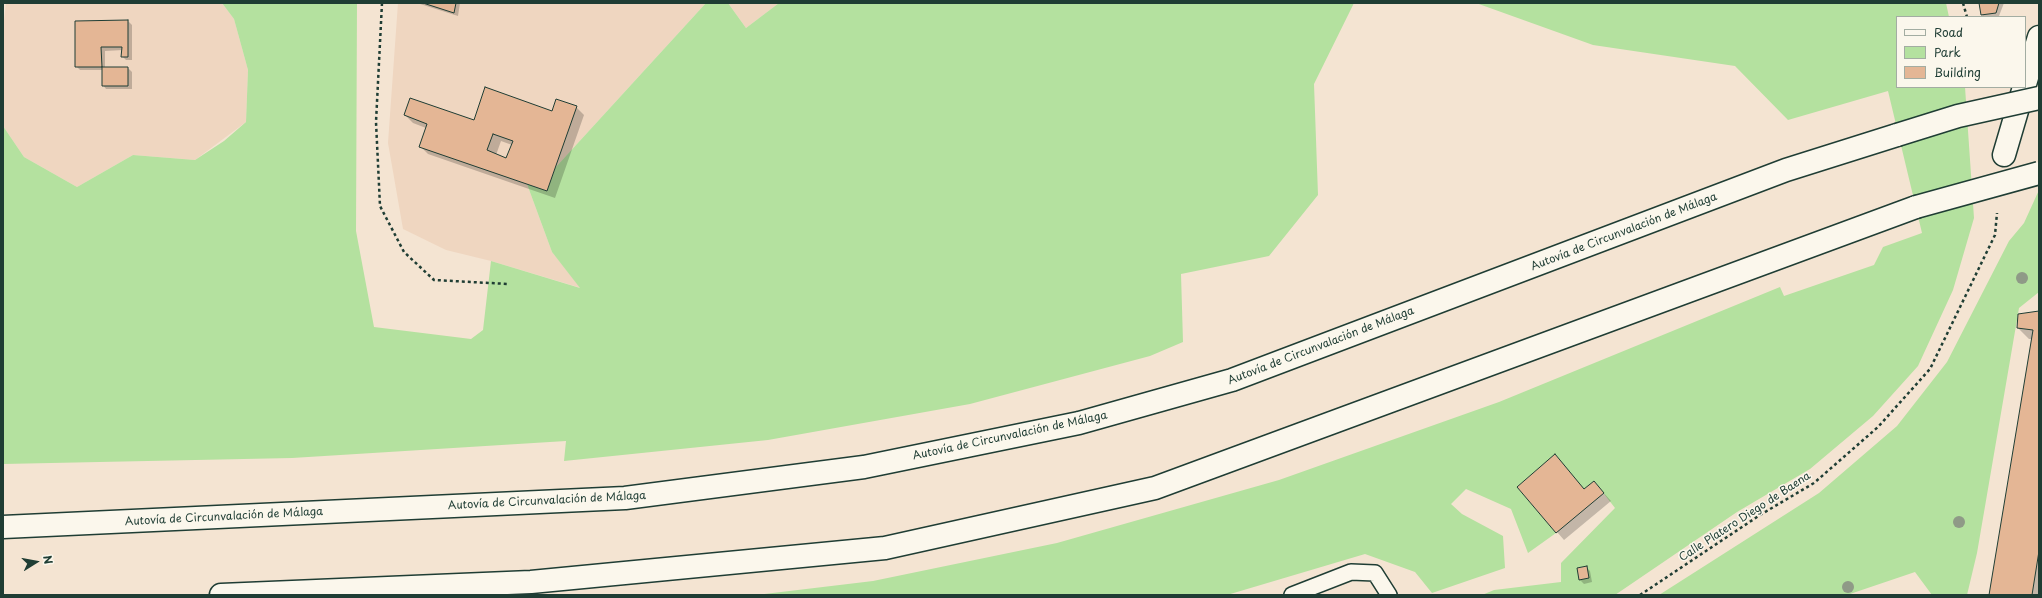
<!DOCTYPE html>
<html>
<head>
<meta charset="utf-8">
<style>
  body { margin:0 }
  #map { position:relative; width:2042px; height:598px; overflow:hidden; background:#f4e4d2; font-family:"Playpen Sans",sans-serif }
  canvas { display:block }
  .frame { position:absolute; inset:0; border:4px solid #1f3d34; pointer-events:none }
  .legend { position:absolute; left:1896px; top:16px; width:130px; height:72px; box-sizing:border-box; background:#fbf7ec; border:1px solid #a3ada2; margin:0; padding:5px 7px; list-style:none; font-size:12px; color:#1f3d34 }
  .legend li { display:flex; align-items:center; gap:8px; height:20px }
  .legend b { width:20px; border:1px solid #a3ada2 }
  .north { position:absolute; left:16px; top:542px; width:40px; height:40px; -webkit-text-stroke:3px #fbf7ec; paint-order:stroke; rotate:79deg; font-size:11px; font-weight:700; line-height:16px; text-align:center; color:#1f3d34 }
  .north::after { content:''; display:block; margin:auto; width:14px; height:18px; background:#1f3d34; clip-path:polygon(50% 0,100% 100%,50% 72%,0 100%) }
</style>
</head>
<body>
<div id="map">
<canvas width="2042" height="598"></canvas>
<div class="frame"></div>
<ul class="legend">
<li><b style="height:5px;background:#fbf7ec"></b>Road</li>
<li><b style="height:11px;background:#b4e19f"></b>Park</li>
<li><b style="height:11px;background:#e4b695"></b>Building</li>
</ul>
<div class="north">N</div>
</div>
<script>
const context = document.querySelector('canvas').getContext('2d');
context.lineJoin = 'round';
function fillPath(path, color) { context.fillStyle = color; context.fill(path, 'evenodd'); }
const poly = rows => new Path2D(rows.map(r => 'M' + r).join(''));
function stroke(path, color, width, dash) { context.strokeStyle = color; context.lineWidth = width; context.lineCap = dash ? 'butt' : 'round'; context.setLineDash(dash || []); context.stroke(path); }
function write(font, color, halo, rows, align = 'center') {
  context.font = font + ' "Playpen Sans",sans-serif'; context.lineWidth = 3; context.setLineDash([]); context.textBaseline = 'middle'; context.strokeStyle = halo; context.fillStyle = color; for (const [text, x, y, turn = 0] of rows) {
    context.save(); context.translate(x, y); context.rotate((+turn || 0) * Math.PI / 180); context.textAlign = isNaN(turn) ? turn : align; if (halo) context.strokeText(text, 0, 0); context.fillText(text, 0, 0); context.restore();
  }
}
fillPath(poly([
  [6,3,222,3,234,19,248,70,246,122,195,160,133,155,77,187,24,157,3,126,3,28],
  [398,3,706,3,555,168,547,191,527,184,552,252,581,288,491,261,446,250,403,229,388,143],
  [728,3,779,3,746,28]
]), '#efd6c0');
fillPath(poly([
  [222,3,357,3,356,231,374,327,471,339,483,330,491,261,580,288,552,252,527,184,547,191,555,168,706,3,728,3,746,28,779,3,1354,3,1314,84,1318,195,1269,256,1181,274,1183,342,1150,356,970,404,768,440,564,461,566,441,292,458,3,464,3,126,24,157,77,187,133,155,195,160,224,141,246,122,248,70,234,19],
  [1476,3,1946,3,1949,17,1897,17,1897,87,1965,87,1974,218,1953,290,1918,366,1873,416,1810,469,1737,512,1615,595,1482,595,1494,590,1561,582,1561,563,1615,508,1594,481,1584,489,1555,455,1517,487,1556,533,1528,553,1511,509,1466,489,1451,504,1462,514,1503,536,1505,568,1432,593,1415,572,1365,554,1227,595,756,595,873,581,1057,543,1279,480,1499,402,1780,287,1784,296,1874,265,1883,247,1922,233,1888,91,1788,120,1735,66,1593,45],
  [2039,190,2039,292,2019,308,1977,553,1967,595,1932,595,1915,572,1847,595,1659,595,1819,493,1897,426,1947,362,2009,241,2024,223]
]), '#b4e19f');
fillPath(poly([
  [417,3,460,3,458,16],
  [1980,3,2004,3,1999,16,1984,17,1982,15],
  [128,21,132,25,132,60,126,60,122,56,123,50,105,51,105,68,128,68,132,72,132,89,106,89,103,85,103,70,80,70,76,66,76,22],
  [576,107,584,115,555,198,428,154,420,146,426,128,413,123,405,115,474,121,553,112],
  [501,141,512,145,507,159,496,155],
  [2039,311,2039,595,1990,595,2032,339,2029,339,2018,328],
  [1562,463,1585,490,1601,490,1611,501,1564,540,1518,487],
  [1586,567,1590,571,1592,582,1584,584,1580,580]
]), '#0003');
const building = poly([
  [423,3,456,3,454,13,423,3],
  [1979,3,1999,3,1996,13,1981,15,1979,3],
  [128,20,128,57,121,57,122,47,101,47,102,67,75,67,75,21,128,20],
  [102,67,128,67,128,86,102,86,102,67],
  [485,87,552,111,556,99,577,106,547,191,419,147,427,124,404,115,410,98,474,120,485,87],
  [493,134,513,141,506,158,487,150,493,134],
  [2039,311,2039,551,2032,595,1989,595,2033,330,2017,328,2018,314,2039,311],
  [1555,454,1584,489,1594,481,1604,493,1556,533,1517,487,1555,454],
  [1587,566,1589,578,1579,580,1577,568,1587,566]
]);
fillPath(building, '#e4b695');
stroke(building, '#1f3d34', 1);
const lane = poly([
  [1292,595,1351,572,1375,573,1389,595]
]);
const street = poly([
  [2025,84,2039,37],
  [2004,155,2024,87]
]);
const highway = poly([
  [3,527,625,498,864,467,1079,423,1232,380,1786,170,1897,135],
  [221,595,531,582,885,548,1155,488,1916,207]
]);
stroke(lane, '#1f3d34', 18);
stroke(street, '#1f3d34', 25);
stroke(highway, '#1f3d34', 25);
stroke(poly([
  [382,3,376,122,380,206,404,252,434,280,508,284],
  [1963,3,1967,17],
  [1640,595,1760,515,1814,483,1878,427,1930,369,1995,235,1997,213]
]), '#1f3d34', 2.5, [3, 3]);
stroke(lane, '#fbf7ec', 15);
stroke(street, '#fbf7ec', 22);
stroke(highway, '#fbf7ec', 22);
const highwayBridge = poly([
  [1897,135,1958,116,2039,98],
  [1916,207,2039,173]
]);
stroke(highwayBridge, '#1f3d34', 25, []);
stroke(highwayBridge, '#fbf7ec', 22);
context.fillStyle = '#8f9a87';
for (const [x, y] of [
  [2022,278],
  [1959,522],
  [1848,587]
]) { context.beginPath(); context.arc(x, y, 6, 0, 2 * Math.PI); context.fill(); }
write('11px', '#1f3d34', '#fbf7ec', [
  ["Autovía de Circunvalación de Málaga",1624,232,-21],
  ["Autovía de Circunvalación de Málaga",1321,346,-21],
  ["Autovía de Circunvalación de Málaga",1010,436,-12],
  ["Autovía de Circunvalación de Málaga",547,501,-3],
  ["Autovía de Circunvalación de Málaga",224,517,-3],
  ["Calle Platero Diego de Baena",1745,517,-33]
]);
</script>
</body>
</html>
